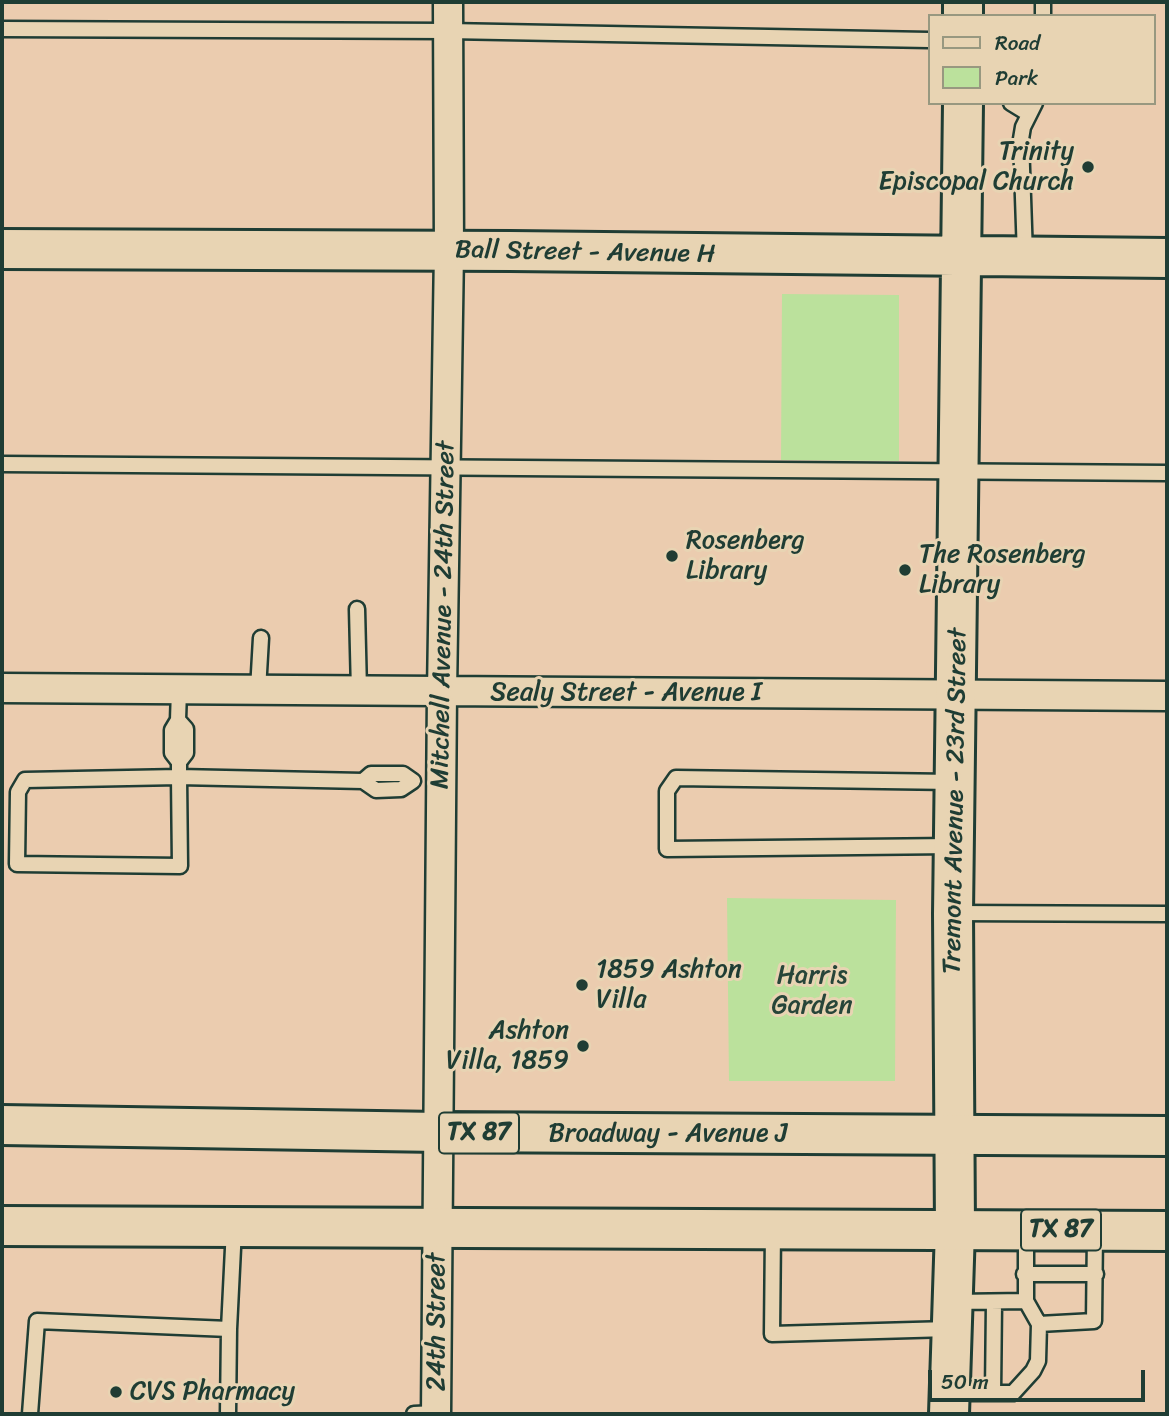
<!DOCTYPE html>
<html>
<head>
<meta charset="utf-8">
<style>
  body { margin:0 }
  #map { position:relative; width:1169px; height:1416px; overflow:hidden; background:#ebccaf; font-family:Sriracha,sans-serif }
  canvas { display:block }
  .frame { position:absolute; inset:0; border:4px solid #1f3d34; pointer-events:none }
  .legend { position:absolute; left:928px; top:14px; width:228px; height:91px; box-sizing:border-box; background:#e8d4b3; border:2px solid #989880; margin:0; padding:9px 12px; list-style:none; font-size:21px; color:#1f3d34 }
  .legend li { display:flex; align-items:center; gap:14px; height:35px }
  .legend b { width:35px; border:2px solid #989880 }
  .scale { position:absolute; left:928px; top:1370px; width:217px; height:32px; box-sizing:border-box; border:4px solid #1f3d34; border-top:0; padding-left:9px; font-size:21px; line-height:24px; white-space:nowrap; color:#1f3d34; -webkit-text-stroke:5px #e8d4b3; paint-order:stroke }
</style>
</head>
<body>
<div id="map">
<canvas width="1169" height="1416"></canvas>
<div class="frame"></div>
<ul class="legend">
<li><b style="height:9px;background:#e8d4b3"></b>Road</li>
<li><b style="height:19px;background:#bbe19c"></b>Park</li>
</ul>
<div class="scale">50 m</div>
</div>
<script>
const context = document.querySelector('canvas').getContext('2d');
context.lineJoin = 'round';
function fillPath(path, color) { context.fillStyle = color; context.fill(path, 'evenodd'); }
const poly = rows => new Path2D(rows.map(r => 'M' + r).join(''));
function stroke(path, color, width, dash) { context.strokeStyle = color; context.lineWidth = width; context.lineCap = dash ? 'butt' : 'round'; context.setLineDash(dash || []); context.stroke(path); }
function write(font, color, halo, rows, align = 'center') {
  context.font = font + ' Sriracha,sans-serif'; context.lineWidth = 6; context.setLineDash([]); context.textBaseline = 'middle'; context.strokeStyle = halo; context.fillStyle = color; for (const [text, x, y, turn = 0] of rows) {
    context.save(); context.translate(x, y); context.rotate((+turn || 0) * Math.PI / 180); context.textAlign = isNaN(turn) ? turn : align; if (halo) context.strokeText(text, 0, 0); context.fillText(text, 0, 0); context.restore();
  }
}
fillPath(poly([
  [782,294,899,295,899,461,781,460],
  [727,898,896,900,895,1081,729,1081]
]), '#bbe19c');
const lane = poly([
  [1043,16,1043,2],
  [2,29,448,31,929,40],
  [1011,103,1029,114],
  [1025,256,1021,139,1023,127,1035,103],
  [2,464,1167,473],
  [357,609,359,691],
  [179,690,178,720,172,730,172,753,179,762,179,777,25,780,18,792,17,864,180,866,179,777,363,781,376,790,401,789,413,781,403,774,371,774,363,781],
  [258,690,261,638],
  [178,720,186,729,186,753,179,762],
  [953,846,667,849,667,791,676,778,953,782],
  [954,913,1167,914],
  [773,1230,772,1334,949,1329],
  [1024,1274,1096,1274],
  [954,1302,1026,1301],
  [1039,1324,1094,1321,1095,1233],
  [951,1393,1013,1393,1033,1371,1038,1361,1039,1324,1026,1301,1026,1233],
  [993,1393,994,1302],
  [30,1414,37,1321,229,1329,234,1228],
  [228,1414,229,1329],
  [414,1414,436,1413]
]);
const street = poly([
  [2,688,1167,696],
  [436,1414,442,692,449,251,448,2]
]);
const secondary = poly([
  [963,2,963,16],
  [2,249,510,251,1167,258],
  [949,1414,955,1229,953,913,963,103]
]);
const primary = poly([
  [2,1125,439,1132,1167,1136],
  [2,1226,1167,1231]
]);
stroke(lane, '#1f3d34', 19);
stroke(street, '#1f3d34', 33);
stroke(secondary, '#1f3d34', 44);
stroke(primary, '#1f3d34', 44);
stroke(lane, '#e8d4b3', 14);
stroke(street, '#e8d4b3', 28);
stroke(secondary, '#e8d4b3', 38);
stroke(primary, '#e8d4b3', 38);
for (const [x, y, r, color] of [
  [1088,167,7,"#1f3d34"],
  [672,556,7,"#1f3d34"],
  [905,570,7,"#1f3d34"],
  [582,985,7,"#1f3d34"],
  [583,1046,7,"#1f3d34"],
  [116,1392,7,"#1f3d34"]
]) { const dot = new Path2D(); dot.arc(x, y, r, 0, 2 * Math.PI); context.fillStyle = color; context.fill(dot); stroke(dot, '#e8d4b3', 2.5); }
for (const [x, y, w] of [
  [479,1133,80],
  [1061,1230,80]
]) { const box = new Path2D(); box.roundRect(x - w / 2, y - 20.5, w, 41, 5); context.fillStyle = '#e8d4b3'; context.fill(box); stroke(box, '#1f3d34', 2); }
write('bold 24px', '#1f3d34', null, [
  ["TX 87",479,1133],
  ["TX 87",1061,1230]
]);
write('26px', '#1f3d34', '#e8d4b3', [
  ["Trinity",1074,152,"right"],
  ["Episcopal Church",1074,182,"right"],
  ["Rosenberg",686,541],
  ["Library",686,571],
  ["The Rosenberg",919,555],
  ["Library",919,585],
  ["1859 Ashton",596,970],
  ["Villa",596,1000],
  ["Ashton",569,1031,"right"],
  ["Villa, 1859",569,1061,"right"],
  ["CVS Pharmacy",130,1392]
], 'left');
write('26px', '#1f3d34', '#e8d4b3', [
  ["Ball Street - Avenue H",585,253,1],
  ["Mitchell Avenue - 24th Street",444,615,-89],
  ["Sealy Street - Avenue I",626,693],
  ["Tremont Avenue - 23rd Street",956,801,-89],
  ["Broadway - Avenue J",668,1134],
  ["24th Street",437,1322,-90]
]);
write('26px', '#274539', '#e8d4b3', [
  ["Harris",812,976],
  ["Garden",812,1006]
]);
</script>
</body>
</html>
